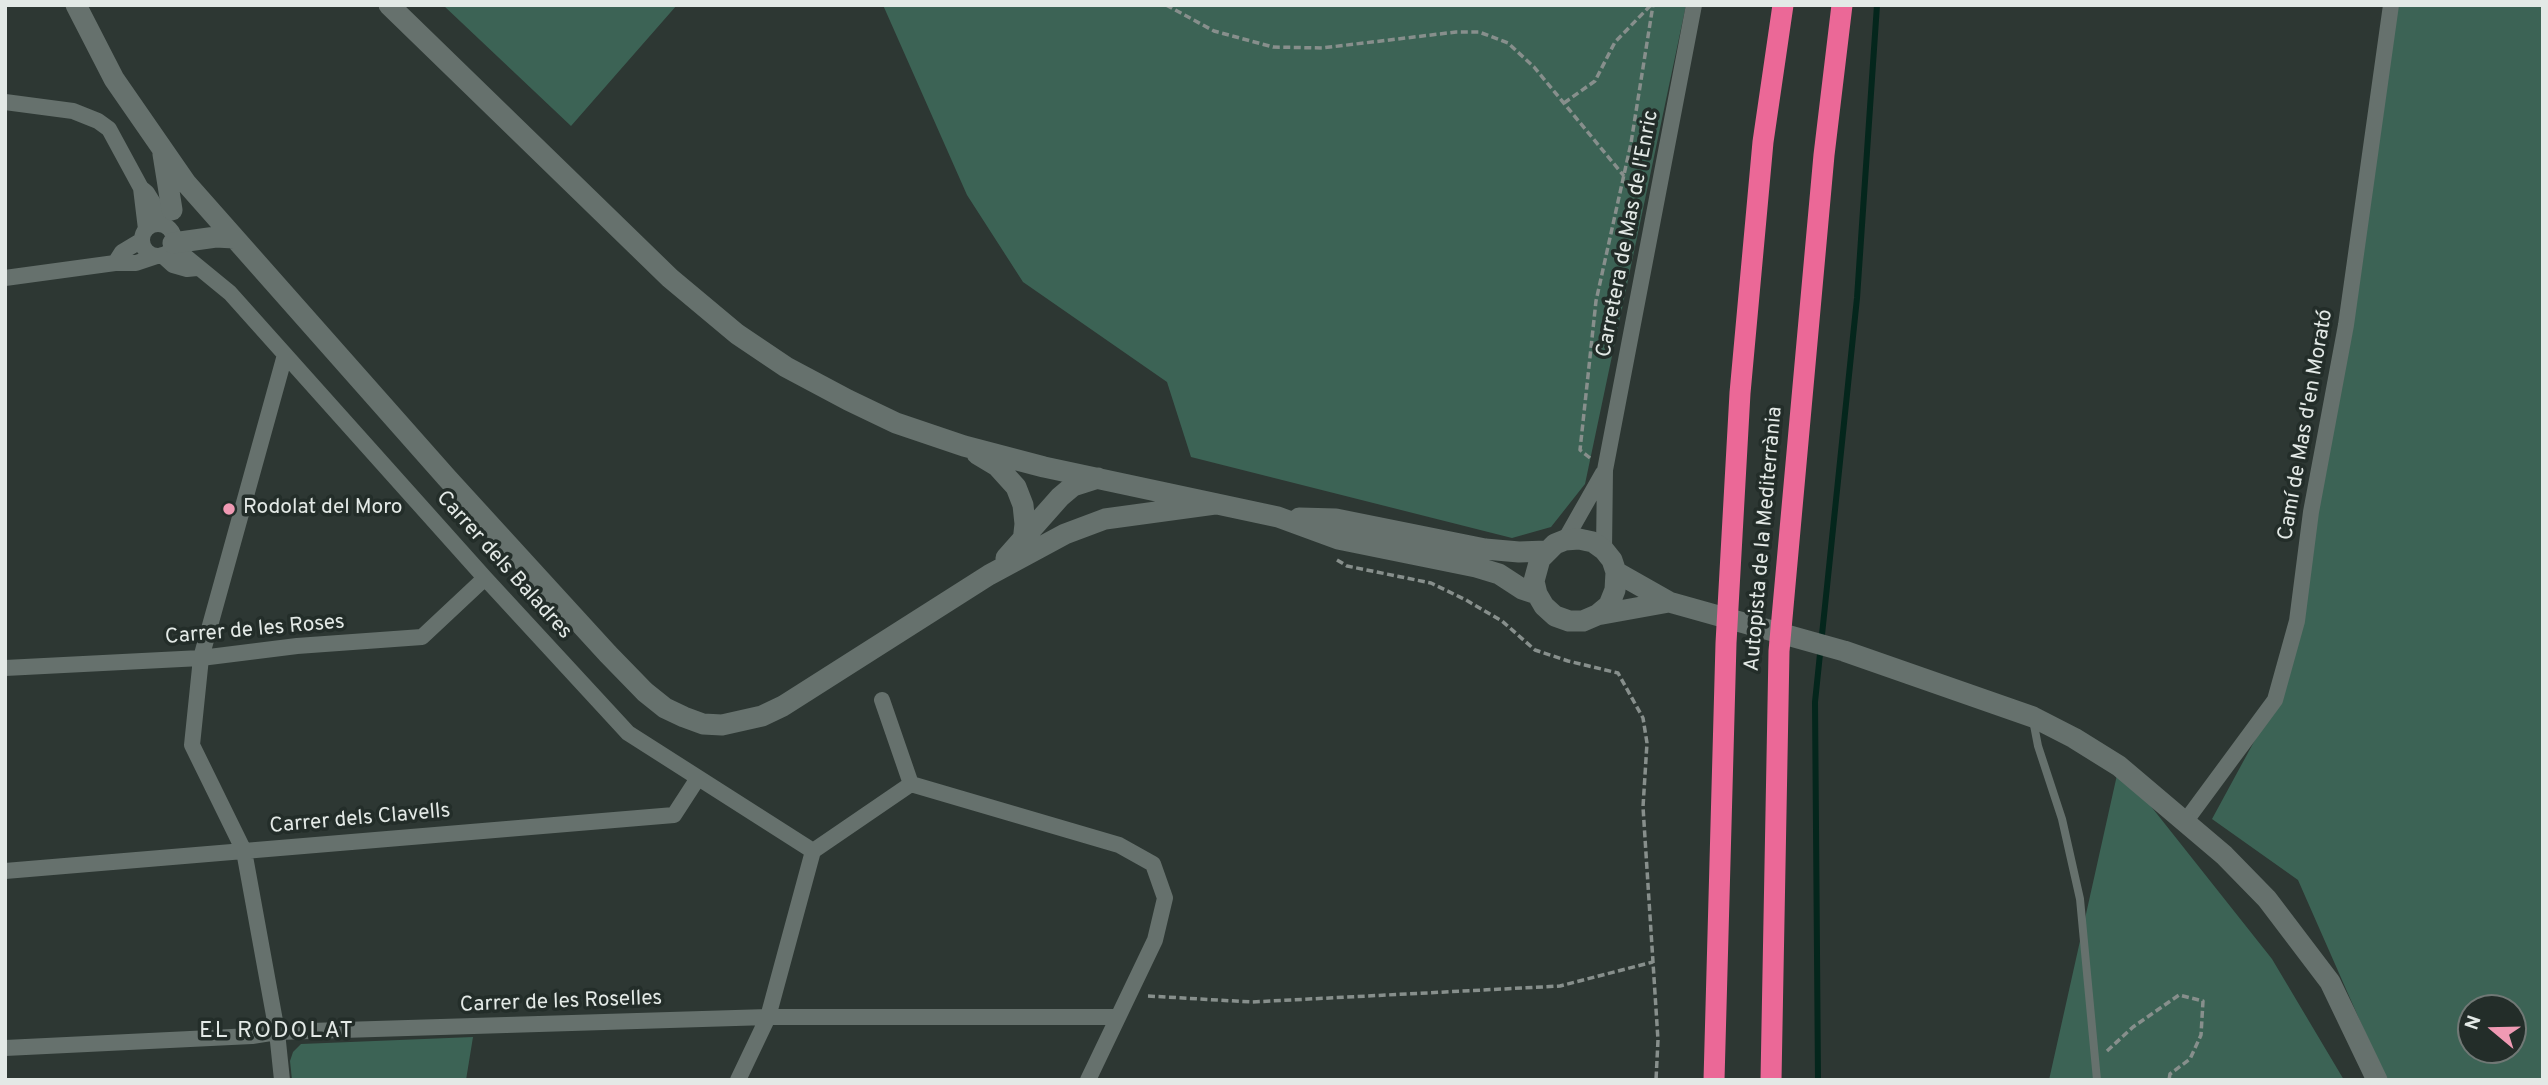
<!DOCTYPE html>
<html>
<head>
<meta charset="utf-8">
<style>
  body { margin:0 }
  #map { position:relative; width:2548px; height:1085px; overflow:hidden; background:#2d3733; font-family:Overpass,sans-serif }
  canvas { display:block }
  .frame { position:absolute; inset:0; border:7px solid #e3e9e6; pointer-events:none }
  .north { position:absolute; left:2457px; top:994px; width:70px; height:70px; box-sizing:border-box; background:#232d29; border:2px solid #707875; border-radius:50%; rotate:289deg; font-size:19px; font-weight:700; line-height:28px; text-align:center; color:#e3e9e6 }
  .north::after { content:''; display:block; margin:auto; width:24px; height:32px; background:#f09ab4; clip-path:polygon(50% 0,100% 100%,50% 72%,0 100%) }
</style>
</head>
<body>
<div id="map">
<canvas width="2548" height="1085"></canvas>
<div class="frame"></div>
<div class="north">N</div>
</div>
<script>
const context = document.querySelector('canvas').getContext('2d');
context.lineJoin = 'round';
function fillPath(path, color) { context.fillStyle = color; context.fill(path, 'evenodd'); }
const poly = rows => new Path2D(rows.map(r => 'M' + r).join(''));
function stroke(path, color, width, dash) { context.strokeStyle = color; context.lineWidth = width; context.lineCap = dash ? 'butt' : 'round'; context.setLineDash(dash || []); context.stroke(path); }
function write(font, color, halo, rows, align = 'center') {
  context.font = font + ' Overpass,sans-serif'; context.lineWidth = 7; context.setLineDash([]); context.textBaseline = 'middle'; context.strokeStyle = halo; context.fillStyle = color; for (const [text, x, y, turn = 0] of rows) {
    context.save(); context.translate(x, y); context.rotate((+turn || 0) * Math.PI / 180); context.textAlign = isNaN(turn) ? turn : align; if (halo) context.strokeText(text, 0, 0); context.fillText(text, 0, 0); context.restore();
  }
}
fillPath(poly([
  [443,5,677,5,571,126],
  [883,5,1686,5,1585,484,1551,527,1512,538,1191,457,1167,382,1023,282,967,195],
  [2398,5,2543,5,2543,1080,2386,1080,2298,880,2212,819,2281,692],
  [2471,1008,2513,1008,2513,1050,2471,1050],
  [2119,766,2272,959,2344,1080,2049,1080],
  [473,1037,466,1080,292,1080,290,1061,293,1052,301,1044]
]), '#3c6355');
stroke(poly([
  [1818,1080,1815,702,1857,298,1877,5]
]), '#04261c', 6);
stroke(poly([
  [1166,5,1214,31,1273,47,1322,48,1456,32,1479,32,1508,43,1534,67,1624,176],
  [1564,103,1595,81,1615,42,1651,5],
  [1590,458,1580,450,1596,301,1631,143,1653,5],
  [1337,560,1347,566,1431,583,1466,600,1502,621,1535,650,1568,661,1618,673,1643,718,1647,743,1643,807,1658,1040,1656,1080],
  [1148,996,1252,1002,1560,986,1653,962],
  [2107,1051,2133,1027,2179,995,2203,1001,2201,1035,2190,1059,2170,1074,2169,1080]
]), '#878f8c', 3.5, [7, 3.5]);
stroke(poly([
  [2033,720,2038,746,2062,819,2080,899,2097,1080]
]), '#66716d', 8);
stroke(poly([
  [5,102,73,111,98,121,109,129,141,188,147,193,155,206,157,224],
  [141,188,146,229],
  '142 240a16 16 0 1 1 32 0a16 16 0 1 1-32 0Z',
  [170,250,180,252,230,293,485,578,628,733,813,851],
  [162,255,173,265,187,269,197,268],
  [115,263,122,252,142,240],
  [5,278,115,263,136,263,157,256],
  [1565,540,1603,473],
  [1604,550,1605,470,1694,5],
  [5,668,201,658,297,646,422,637,485,578],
  [882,700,911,784],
  [911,784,1119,845,1153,864,1165,898,1155,940,1088,1080],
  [2185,822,2275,700,2297,621,2311,512,2346,325,2391,5],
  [5,871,674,815,698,778],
  [5,1048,252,1036,277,1032,768,1017,1118,1017],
  [282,1080,277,1032,244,851,192,745,201,658,285,355],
  [738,1080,768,1017,813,851,911,784]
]), '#66716d', 16);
stroke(poly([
  [76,5,114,79,186,183,447,478,608,654,645,692,665,708,684,717,703,724,722,725,762,716,783,706,989,575,1065,534,1105,519,1215,504],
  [389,5,670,278,737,334,786,367,848,400,896,423,964,446,1044,467,1278,517,1338,539,1476,567,1499,574,1522,589,1537,594],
  [163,154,172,210],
  [173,243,216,237,234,238],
  [977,454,997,466,1016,487,1023,505,1025,524,1023,542],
  [1299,518,1336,519,1485,549,1519,552,1546,551],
  [1006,558,1060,497,1073,486,1098,478],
  [1616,572,1669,602,1844,651,2033,717,2074,738,2119,766,2224,855,2267,899,2330,982,2377,1080],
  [1597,615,1609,605,1615,590,1616,572,1612,560,1604,550,1593,542,1579,539,1565,540,1555,544,1540,559,1534,581,1537,594,1544,606,1555,616,1569,621,1583,621,1597,615,1669,602]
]), '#66716d', 21);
stroke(poly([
  [1714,1080,1726,643,1740,393,1763,142,1783,5],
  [1771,1080,1779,651,1824,155,1842,5]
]), '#eb6897', 21);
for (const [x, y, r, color] of [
  [229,509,7,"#f09ab4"]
]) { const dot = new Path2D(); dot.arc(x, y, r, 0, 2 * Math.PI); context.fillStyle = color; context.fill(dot); stroke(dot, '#232d29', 2.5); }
write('21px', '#e3e9e6', '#232d29', [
  ["Carretera de Mas de l'Enric",1629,234,-79],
  ["Camí de Mas d'en Morató",2307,425,-80],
  ["Autopista de la Mediterrània",1765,539,-85],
  ["Carrer dels Baladres",503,566,48],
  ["Carrer de les Roses",255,631,-5],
  ["Carrer dels Clavells",360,820,-5],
  ["Carrer de les Roselles",561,1003,-2]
]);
write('21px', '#e3e9e6', '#232d29', [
  ["Rodolat del Moro",243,509]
], 'left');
context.letterSpacing = '2px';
write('23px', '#e3e9e6', '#232d29', [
  ["EL RODOLAT",277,1032]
]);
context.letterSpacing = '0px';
</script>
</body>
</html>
